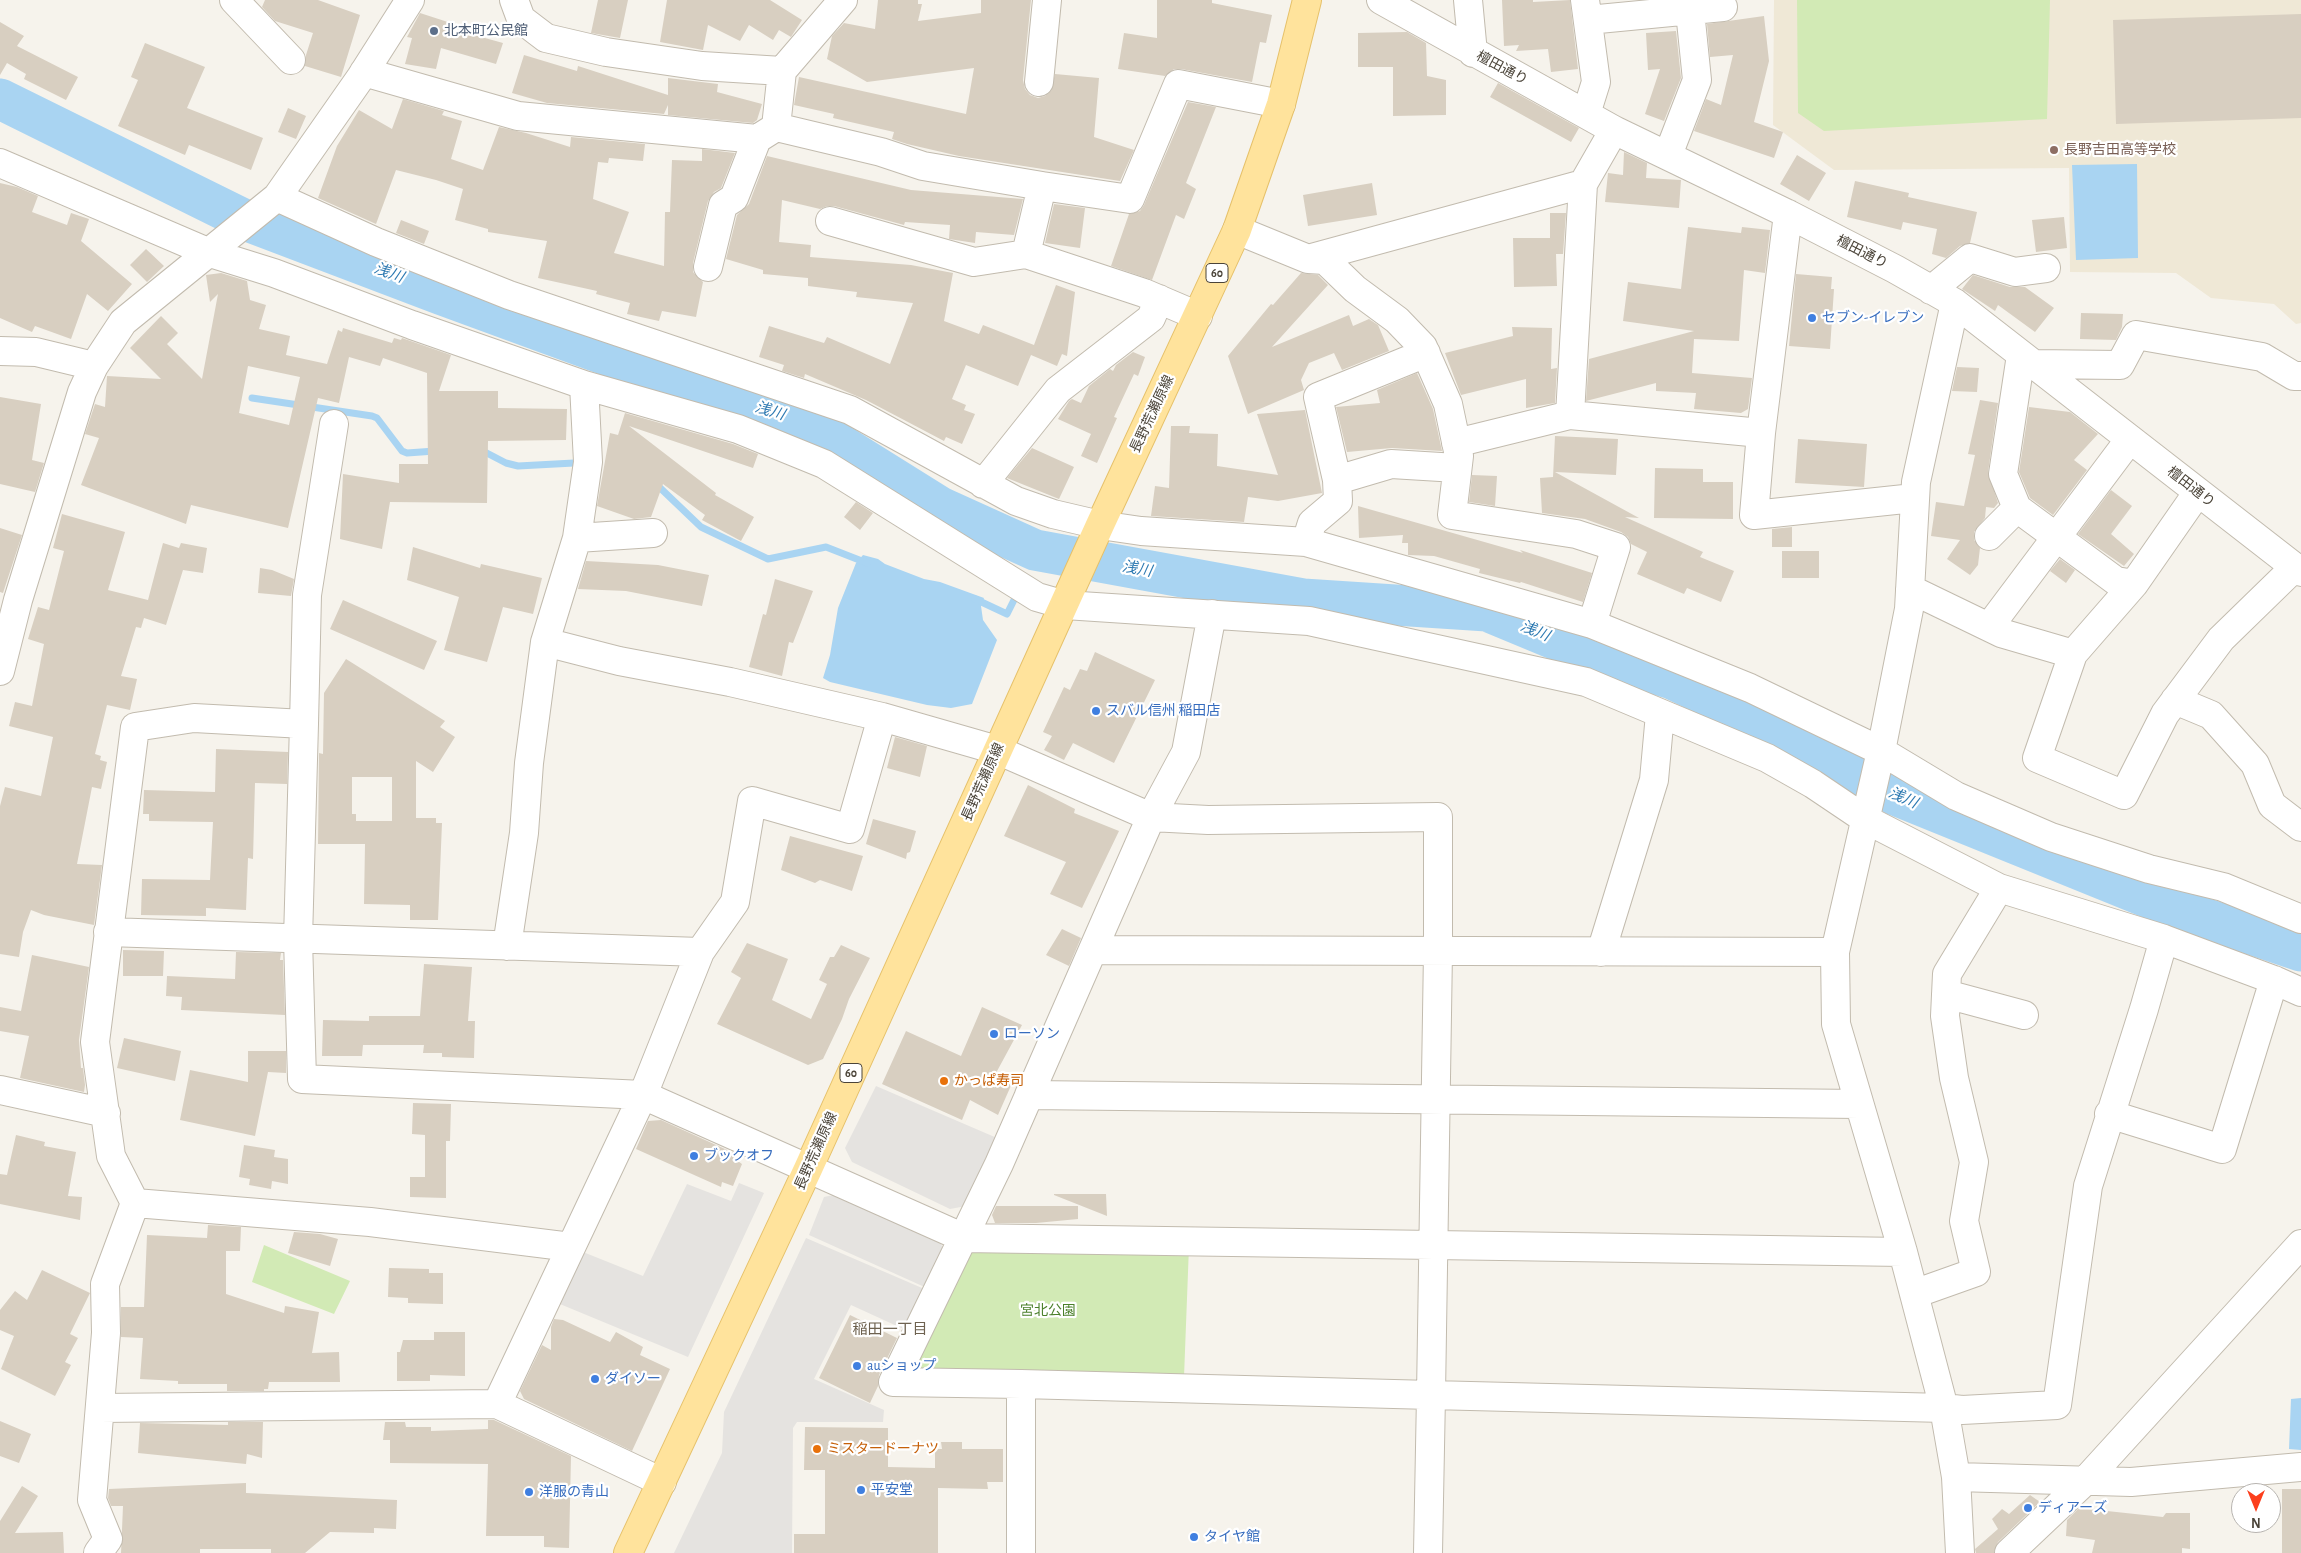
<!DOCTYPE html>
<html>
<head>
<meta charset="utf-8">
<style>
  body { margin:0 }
  #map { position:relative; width:2301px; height:1553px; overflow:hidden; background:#f6f3ec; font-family:"Alegreya Sans",sans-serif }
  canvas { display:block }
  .north { position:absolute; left:2231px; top:1483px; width:50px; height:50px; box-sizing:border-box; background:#fff; border:1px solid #b7b4b0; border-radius:50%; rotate:180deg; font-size:14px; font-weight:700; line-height:20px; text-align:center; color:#4b4439 }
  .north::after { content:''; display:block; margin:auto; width:18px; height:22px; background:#fc3f1d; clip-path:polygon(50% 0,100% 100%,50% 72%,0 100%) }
</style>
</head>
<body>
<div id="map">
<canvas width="2301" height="1553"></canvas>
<div class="north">N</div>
</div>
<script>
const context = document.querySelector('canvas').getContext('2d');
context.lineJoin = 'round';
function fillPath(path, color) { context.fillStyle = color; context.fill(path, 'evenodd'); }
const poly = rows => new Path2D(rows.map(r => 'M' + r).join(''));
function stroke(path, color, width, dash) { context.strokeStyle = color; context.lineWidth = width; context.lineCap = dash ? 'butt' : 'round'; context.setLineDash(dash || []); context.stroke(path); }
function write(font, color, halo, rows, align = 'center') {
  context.font = font + ' "Alegreya Sans","Noto Sans JP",sans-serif'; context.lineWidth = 4.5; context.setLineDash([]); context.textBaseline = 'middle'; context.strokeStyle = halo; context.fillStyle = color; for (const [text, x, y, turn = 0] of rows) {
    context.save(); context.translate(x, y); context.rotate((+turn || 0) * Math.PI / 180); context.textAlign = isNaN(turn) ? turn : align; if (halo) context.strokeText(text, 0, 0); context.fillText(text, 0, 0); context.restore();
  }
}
fillPath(poly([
  [1774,0,2301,0,2301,323,2296,324,2274,304,2211,298,2176,273,2070,272,2069,168,1834,170,1773,125]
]), '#efe8d6');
fillPath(poly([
  [1797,0,2050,0,2047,119,1824,131,1798,113],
  [264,1245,350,1281,334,1314,252,1282],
  [970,1245,1189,1246,1184,1377,907,1374]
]), '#d2eab5');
fillPath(poly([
  [876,1086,997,1138,966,1206,950,1209,852,1162,845,1148],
  [739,1183,764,1193,688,1357,555,1302,578,1250,643,1276,687,1184,731,1201],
  [838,1194,941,1243,944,1254,929,1289,809,1235,824,1197],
  [806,1238,929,1291,910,1332,851,1305,814,1379,884,1410,883,1422,797,1422,793,1428,792,1553,674,1553,722,1453,724,1412]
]), '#e5e3e0');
fillPath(poly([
  [2137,164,2138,258,2076,260,2072,165],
  [863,555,878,559,885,564,924,579,940,582,984,598,981,606,983,620,997,640,972,704,951,708,927,705,830,682,823,678,830,655,838,608,856,563],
  [2301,1398,2301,1450,2289,1449,2291,1399]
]), '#a9d4f2');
stroke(poly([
  [252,398,372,416,377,418,402,451,407,453,435,451],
  [481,450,506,463,518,466,574,463],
  [655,483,701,527,768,559,826,547,867,563],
  [1032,561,1035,550],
  [975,599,1007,614,1014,600]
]), '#a9d4f2', 7);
stroke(poly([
  [0,99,245,220,440,294,699,389,804,422,940,507,1035,550,1303,599,1487,611,1593,655,1672,679,1788,734,1895,795,2174,908,2301,951]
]), '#a9d4f2', 41);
fillPath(poly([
  [265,0,318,0,360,15,341,77,305,66,306,55,313,33,275,21,262,7],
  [598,0,628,0,620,38,591,33],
  [667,0,770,0,802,20,791,37,779,30,773,40,749,25,740,41,708,25,703,50,660,42],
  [878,0,918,0,918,4,922,4,918,21,981,13,981,0,1031,0,1023,80,1025,89,1030,95,1038,98,1045,96,1051,91,1055,74,1099,78,1094,137,1134,150,1120,181,959,156,907,144,892,139,894,132,833,118,834,114,794,105,799,77,966,114,974,68,867,82,827,59,832,36,844,23,875,29],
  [1157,0,1212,0,1212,3,1272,15,1266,43,1260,42,1252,82,1181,69,1174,69,1165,76,1118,69,1124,33,1157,38],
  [1502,0,1533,0,1533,2,1570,0,1578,69,1551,72,1548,49,1516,51,1519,45,1504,46],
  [420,13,457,25,456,30,503,43,496,64,441,48,436,69,405,64,412,38,407,37],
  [2301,14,2301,118,2116,124,2113,20],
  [1764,16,1769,61,1754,122,1783,132,1774,158,1694,131,1706,99,1721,105,1733,55,1710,57,1707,24],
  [0,22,24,36,17,46,78,77,66,100,24,79,26,74,7,63,0,75],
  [1676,31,1681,78,1664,121,1645,114,1660,69,1648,70,1646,33],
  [1407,32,1426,43,1427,76,1446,80,1446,115,1393,116,1393,67,1358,67,1358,33],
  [145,43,205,67,187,108,263,138,251,170,189,145,185,155,118,126,138,80,131,77],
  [524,55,577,71,578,66,668,95,668,78,718,84,717,92,762,104,757,120,753,123,668,115,668,105,664,114,547,103,512,93],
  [1498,83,1579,128,1571,142,1490,97],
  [403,99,444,111,442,115,462,121,451,159,483,170,499,127,526,133,570,147,571,137,645,144,643,161,609,158,608,163,598,162,593,199,629,212,614,253,664,266,665,212,670,212,672,160,702,161,702,149,735,153,721,188,714,192,708,201,693,263,693,272,703,282,696,317,662,311,659,321,627,314,630,303,596,294,597,291,538,278,547,241,488,232,488,229,455,220,463,189,436,180,396,170,376,224,318,198,337,146,359,110,392,129],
  [1188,102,1216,107,1186,183,1196,189,1184,219,1176,215,1152,280,1111,266,1129,214,1140,211,1144,205],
  [288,108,306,116,296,139,278,132],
  [1624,152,1647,163,1646,178,1681,180,1679,208,1605,202,1608,173,1623,175],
  [1797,155,1826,173,1809,201,1780,184],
  [767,156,911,190,1023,199,1014,235,976,232,975,243,949,239,950,225,905,222,904,225,834,206,827,206,820,209,782,200,779,242,811,245,810,257,911,265,953,273,944,321,979,334,983,325,1034,345,1056,285,1075,292,1067,356,1062,354,1057,366,1031,355,1018,386,966,365,952,399,966,405,964,410,975,414,962,444,946,437,944,441,866,400,805,374,804,378,782,371,784,365,759,357,769,326,824,343,827,337,890,364,913,303,856,297,857,292,808,286,808,278,763,274,763,270,726,259,737,215,749,204],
  [1855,181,1909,193,1908,197,1977,212,1970,243,1960,246,1946,258,1932,254,1937,229,1903,222,1901,230,1847,217],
  [0,183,17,187,38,196,32,212,67,225,71,213,89,219,81,241,132,284,108,311,87,294,71,339,35,326,32,332,0,318],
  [1372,183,1377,215,1308,226,1303,195],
  [1054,204,1085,208,1080,248,1045,243],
  [1550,213,1566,213,1563,254,1556,254,1557,286,1514,287,1513,238,1550,238],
  [2064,217,2067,248,2036,252,2032,220],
  [401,220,429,231,424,244,396,233],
  [1688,227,1741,233,1742,227,1770,230,1765,273,1744,270,1739,341,1694,339,1692,373,1752,378,1748,409,1741,413,1694,409,1696,393,1656,391,1656,383,1586,401,1589,359,1694,331,1623,321,1628,282,1681,289],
  [146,249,164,266,147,282,130,265],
  [221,273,247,281,250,300,266,305,259,329,290,336,286,355,327,364,338,330,342,332,343,328,392,343,394,338,401,340,402,338,451,355,439,391,498,391,498,408,567,409,566,440,488,441,487,503,390,502,382,549,340,539,343,474,399,483,399,464,428,464,427,373,383,358,380,366,349,357,339,403,318,398,288,528,191,505,186,524,81,485,99,438,85,434,95,404,105,407,107,376,161,379,130,348,161,316,178,333,167,344,202,379,218,294,210,302,206,275],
  [248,366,300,377,289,425,239,413],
  [1301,273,1318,275,1328,285,1272,347,1349,315,1353,326,1369,319,1378,325,1389,351,1342,370,1334,353,1309,363,1301,380,1304,390,1248,414,1228,356,1271,304,1273,305],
  [1796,274,1832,277,1831,289,1834,289,1830,349,1789,346],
  [1973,275,2010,287,2025,287,2054,308,2035,332,1998,305,1995,311,1962,289],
  [2081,313,2123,314,2122,327,2116,340,2080,339],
  [1512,327,1552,328,1551,369,1557,368,1555,403,1526,408,1526,379,1461,395,1445,353,1513,336],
  [1133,352,1145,357,1138,376,1134,374,1114,417,1117,418,1097,463,1081,456,1091,434,1058,419,1069,401,1072,399,1081,403,1089,386,1110,369,1113,371,1116,365],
  [1957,367,1979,368,1977,392,1952,391],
  [1417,373,1433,409,1442,451,1392,448,1347,452,1336,407,1380,403,1377,390],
  [0,397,41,404,32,460,44,463,35,492,0,484],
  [1980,400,1998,403,1988,472,1998,503,1994,508,1986,507,1985,518,1974,532,1974,540,1980,548,1978,565,1970,575,1947,559,1960,540,1931,536,1936,502,1964,506,1975,455,1968,454],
  [2029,407,2070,412,2098,434,2074,460,2087,470,2053,515,2030,498,2019,472],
  [1305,410,1322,493,1278,501,1248,497,1244,522,1151,516,1155,486,1169,488,1171,426,1190,426,1189,433,1218,434,1217,466,1278,475,1257,414],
  [625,413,733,444,758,454,753,468,629,426,716,493,715,495,754,517,741,541,702,520,705,515,663,484,651,517,634,519,597,506,610,433,618,435],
  [1555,436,1618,439,1616,475,1555,472,1639,518,1625,517,1703,552,1700,557,1734,571,1721,602,1687,588,1684,594,1637,574,1647,552,1631,544,1628,537,1621,532,1585,519,1542,513,1540,478,1553,477],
  [1798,439,1867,444,1864,487,1795,483],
  [1032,448,1074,467,1059,499,1007,478],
  [1655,468,1703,469,1703,482,1733,482,1733,519,1654,518],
  [1472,475,1497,476,1495,506,1469,502],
  [2111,490,2132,506,2111,534,2134,554,2124,566,2078,534],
  [856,502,873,513,860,530,844,517],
  [1358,506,1523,553,1520,550,1592,573,1583,602,1521,582,1520,583,1479,573,1480,569,1434,556,1408,555,1408,543,1402,543,1403,535,1359,538],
  [62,514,125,532,108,590,148,600,163,543,179,548,181,543,207,548,203,573,183,570,166,625,144,618,141,628,136,627,121,676,137,679,130,710,107,705,95,754,101,756,100,760,107,762,101,789,92,787,77,864,102,865,94,925,44,915,31,910,23,932,19,957,0,954,0,806,5,787,41,796,53,737,9,726,15,702,32,706,44,644,28,639,38,607,49,610,64,551,53,548],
  [1792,527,1792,547,1772,547,1772,529],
  [0,528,22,535,3,593,0,592],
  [413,547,480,568,481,564,542,578,533,614,503,607,487,662,444,650,459,597,407,580],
  [1782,551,1819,551,1819,578,1782,578],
  [2060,559,2075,570,2066,583,2050,571],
  [586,561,658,565,709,575,702,606,626,591,578,589],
  [260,568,272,570,294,579,291,596,258,593],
  [775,579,813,591,793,643,789,642,782,676,749,667,763,614,766,615],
  [343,600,437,641,424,670,330,629],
  [1095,652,1155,680,1114,763,1073,743,1064,760,1044,750,1052,736,1043,732,1064,687,1070,690,1080,669,1087,671],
  [346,659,445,721,440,727,455,737,433,772,416,761,416,818,436,818,436,823,442,823,438,920,410,920,410,905,364,904,365,844,318,844,319,753,323,754,324,693],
  [352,777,392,777,392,821,356,821,356,814,352,814],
  [895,737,927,746,920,777,887,768],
  [216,749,288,752,287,784,255,783,253,859,248,858,246,910,206,908,206,916,141,915,142,879,210,880,213,822,149,821,149,814,143,814,144,790,215,792],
  [1028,785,1075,809,1074,813,1119,831,1082,908,1050,894,1066,862,1004,836],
  [873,819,916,831,910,852,907,853,906,859,866,844],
  [790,836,863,856,852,891,820,880,815,883,781,870],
  [1062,929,1081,938,1069,966,1046,955],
  [747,943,788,959,772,1000,811,1019,827,984,819,980,830,957,834,957,841,945,870,958,849,999,842,1019,823,1059,808,1065,717,1024,741,978,731,972],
  [123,950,164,951,163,976,123,976],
  [236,952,281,953,280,960,283,960,285,1015,181,1010,182,997,166,996,167,976,235,979],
  [32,955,89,967,79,1040,81,1068,83,1068,85,1085,84,1092,20,1078,29,1036,0,1031,0,1007,21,1011],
  [424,964,472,967,468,1021,475,1021,474,1058,442,1057,442,1053,423,1053,424,1045,363,1045,362,1056,322,1056,323,1020,369,1021,369,1016,420,1016],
  [982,1007,1022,1025,996,1073,1013,1081,998,1115,970,1100,962,1120,882,1084,906,1031,961,1056],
  [124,1038,181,1051,175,1081,117,1068],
  [248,1051,286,1051,286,1073,268,1072,255,1136,180,1120,190,1070,248,1082],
  [413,1103,451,1104,450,1141,446,1141,446,1198,410,1197,410,1177,425,1177,425,1135,412,1134],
  [661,1120,736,1154,735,1159,742,1164,733,1186,722,1182,721,1187,636,1149,648,1121],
  [16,1135,45,1142,44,1146,76,1152,68,1196,82,1197,80,1220,0,1204,0,1174,7,1175],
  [244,1145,275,1150,274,1157,288,1159,288,1184,272,1181,271,1189,249,1185,250,1179,239,1177],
  [1054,1194,1106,1194,1107,1216,1054,1195],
  [996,1206,1078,1206,1078,1219,1036,1223,995,1223,992,1215],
  [208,1225,241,1227,240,1251,226,1251,226,1294,284,1313,285,1306,319,1312,312,1353,339,1352,340,1382,269,1382,268,1389,264,1389,264,1391,227,1391,227,1384,178,1384,178,1381,140,1379,143,1338,121,1337,121,1307,144,1307,147,1235,207,1238],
  [294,1232,320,1234,338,1239,330,1266,288,1253],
  [389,1268,429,1269,429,1273,443,1273,443,1304,408,1303,408,1298,388,1297],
  [42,1270,90,1293,70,1334,78,1338,65,1362,71,1365,55,1396,1,1369,14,1336,0,1330,0,1310,15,1291,27,1300],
  [850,1315,897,1338,879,1375,878,1386,870,1403,819,1378],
  [554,1319,563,1320,610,1342,616,1332,643,1347,640,1355,670,1369,632,1451,524,1399,520,1391,542,1345,551,1350,551,1327],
  [434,1332,465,1332,465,1376,430,1375,430,1381,397,1381,397,1352,400,1352,403,1340,434,1340],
  [488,1420,494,1420,571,1456,569,1548,544,1547,544,1536,486,1536,488,1464,390,1463,390,1440,383,1440,385,1422,405,1422,406,1427,431,1427,431,1431,488,1429],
  [0,1421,31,1434,19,1463,0,1456],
  [228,1422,263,1422,262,1458,247,1454,246,1464,138,1453,140,1423,228,1425],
  [805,1427,888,1428,888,1467,935,1468,935,1449,942,1449,941,1442,962,1442,962,1449,1003,1449,1003,1482,987,1482,988,1489,938,1488,938,1553,794,1553,794,1534,825,1534,825,1470,804,1470],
  [246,1483,246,1493,397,1500,396,1529,374,1528,374,1533,330,1532,305,1553,271,1553,271,1549,200,1549,200,1553,121,1553,123,1506,111,1506,108,1498,109,1489],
  [22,1486,38,1496,15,1533,63,1532,64,1553,0,1553,0,1521],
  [2282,1489,2301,1489,2301,1553,2282,1553],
  [2030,1495,2040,1502,1998,1542,1994,1553,1976,1553,1975,1549,1998,1529,1992,1519,2002,1509,2009,1514],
  [2079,1508,2163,1517,2166,1513,2190,1513,2190,1549,2182,1548,2182,1553,2092,1553,2095,1540,2066,1536,2067,1520]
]), '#d8cfc1');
const minor = poly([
  [234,0,291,60],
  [514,0,521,19,546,38,606,52,702,66,782,71,843,0],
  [1381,0,1614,130,1788,214,1895,269,1955,303,2301,572],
  [1468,0,1473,53],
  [1585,0,1596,82,1586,114],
  [1588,20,1723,7],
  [782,71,776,127,881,152,923,166,1042,186],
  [364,72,518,116,757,139,776,127],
  [1039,82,1047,0],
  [1668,155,1697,80,1690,11],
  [0,163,210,253,274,273,412,325,584,385,588,462,577,538,545,642,529,763,524,833,507,946],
  [1583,184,1570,415,1761,433,1788,214],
  [277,197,376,242,509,295,850,410,1016,501,1053,514,1100,525,1141,531,1306,542,1592,624,1750,688,1881,751,1956,796,2051,837,2149,869,2223,887,2301,919],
  [830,221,974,262,1026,254],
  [1237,230,1308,259,1583,184,1614,130],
  [1308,259,1325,260,1355,289,1397,320,1423,347,1448,404,1459,456,1452,515,1576,534,1616,547,1592,624],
  [708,267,723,205,734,198,757,139],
  [1931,290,1970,258,2015,272,2046,268],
  [1955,303,1916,482,1909,609,1881,751,1835,952,1836,1024,1903,1252,1944,1408,1956,1477,1960,1553],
  [1198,316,1144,293,1026,254,1042,186,1130,199,1178,84,1281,104],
  [0,351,36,352,94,366],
  [1426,353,1318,397,1337,480,1391,464,1457,468],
  [2032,364,2120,365,2136,335,2262,357,2294,376,2301,376],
  [584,385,738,429,824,464,1037,597,1065,605,1309,621,1586,682,1767,758,1813,784,1865,819,1999,888,2164,939,2274,980,2301,992],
  [1761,433,1754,515,1914,498],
  [1456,443,1570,415],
  [983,484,1058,390,1151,318,1159,299],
  [2198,492,2134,584,2073,654,2037,758,2124,795,2165,714,2221,639,2295,567],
  [2017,508,2116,581,2134,584],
  [1989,536,2017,508,2003,474,2021,355],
  [577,538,653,533],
  [1306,542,1312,523,1338,501,1337,480],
  [1910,589,2001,633,2073,654],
  [1989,627,2130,439],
  [0,671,18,600,82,392,94,366,123,322,277,197,361,77,410,0],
  [2175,700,2211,715,2255,764,2272,805,2301,827],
  [882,717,997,750,1151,817,1186,752,1212,614],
  [304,724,298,939,302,1079,643,1095,964,1238,1903,1252],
  [108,932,700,952],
  [1093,950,1835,952],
  [1601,952,1654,780,1660,714],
  [1946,994,2024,1015],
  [0,1090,106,1113],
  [1029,1095,1859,1104],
  [2109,1114,2222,1149,2274,980],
  [135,1203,111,1156,95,1042,135,727,194,718,304,724,307,595,334,424],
  [135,1203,370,1222,571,1247],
  [1914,1294,1976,1272,1964,1221,1974,1162,1954,1078,1945,1016,1947,974,1999,888],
  [1021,1384,1021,1553],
  [497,1404,662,1482],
  [100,1408,497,1404,643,1095,700,952,735,902,752,801,850,829,882,717,730,682,619,661,545,642],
  [1956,1477,2131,1482,2301,1467],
  [98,1553,108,1539,92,1500,106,1333,105,1284,135,1203],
  [1428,1553,1431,1395,1438,951,1438,817,1208,820,1151,817,999,1164,893,1382,1021,1384,1431,1395,1944,1408,1962,1410,2057,1405,2088,1186,2144,1009,2164,939],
  [2009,1553,2084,1482,2301,1244]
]);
const major = poly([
  [628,1553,808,1169,1100,525,1237,230,1281,104,1307,0]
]);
stroke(minor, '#c2bbae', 30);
stroke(major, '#e6c16a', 30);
stroke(minor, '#fff', 28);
stroke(major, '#ffe39c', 28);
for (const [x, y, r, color] of [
  [434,31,5,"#5c6f8a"],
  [2054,150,5,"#8d6e63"],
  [1812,318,5,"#3f7fe0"],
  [1096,711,5,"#3f7fe0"],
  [994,1034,5,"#3f7fe0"],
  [944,1081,5,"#e8710a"],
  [694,1156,5,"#3f7fe0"],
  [857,1366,5,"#3f7fe0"],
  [595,1379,5,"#3f7fe0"],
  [817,1449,5,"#e8710a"],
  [861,1490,5,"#3f7fe0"],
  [529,1492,5,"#3f7fe0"],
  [2028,1508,5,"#3f7fe0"],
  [1194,1537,5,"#3f7fe0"]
]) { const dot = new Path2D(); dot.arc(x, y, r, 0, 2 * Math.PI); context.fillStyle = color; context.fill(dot); stroke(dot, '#fff', 2); }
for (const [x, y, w] of [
  [1217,273,22],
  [851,1073,22]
]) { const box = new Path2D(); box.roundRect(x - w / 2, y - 9.5, w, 19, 4); context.fillStyle = '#fff'; context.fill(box); stroke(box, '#4b4439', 1); }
write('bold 12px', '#4b4439', null, [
  ["60",1217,273],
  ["60",851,1073]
]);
write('14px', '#4e5e75', '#fff', [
  ["北本町公民館",444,31]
], 'left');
write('14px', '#4b4439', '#fff', [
  ["檀田通り",1502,68,28],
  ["檀田通り",1862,252,27],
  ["長野荒瀬原線",1152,414,-65],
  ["檀田通り",2191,487,38],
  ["長野荒瀬原線",983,782,-66],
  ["長野荒瀬原線",816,1151,-66]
]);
write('14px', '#785e54', '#fff', [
  ["長野吉田高等学校",2064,150]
], 'left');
write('14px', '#366cbe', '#fff', [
  ["セブン-イレブン",1822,318],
  ["スバル信州 稲田店",1106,711],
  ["ローソン",1004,1034],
  ["ブックオフ",704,1156],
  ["auショップ",867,1366],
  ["ダイソー",605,1379],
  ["平安堂",871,1490],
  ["洋服の青山",539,1492],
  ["ディアーズ",2038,1508],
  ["タイヤ館",1204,1537]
], 'left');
write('14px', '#c56008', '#fff', [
  ["かっぱ寿司",954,1081],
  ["ミスタードーナツ",827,1449]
], 'left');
write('14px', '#4a7f2a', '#fff', [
  ["宮北公園",1048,1311]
]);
write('italic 15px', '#2e7ab2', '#fff', [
  ["浅川",389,273,20],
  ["浅川",770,411,17],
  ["浅川",1137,569,10],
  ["浅川",1535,631,22],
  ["浅川",1903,798,24]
]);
write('15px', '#6e6250', '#fff', [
  ["稲田一丁目",890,1329]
]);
</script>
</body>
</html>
